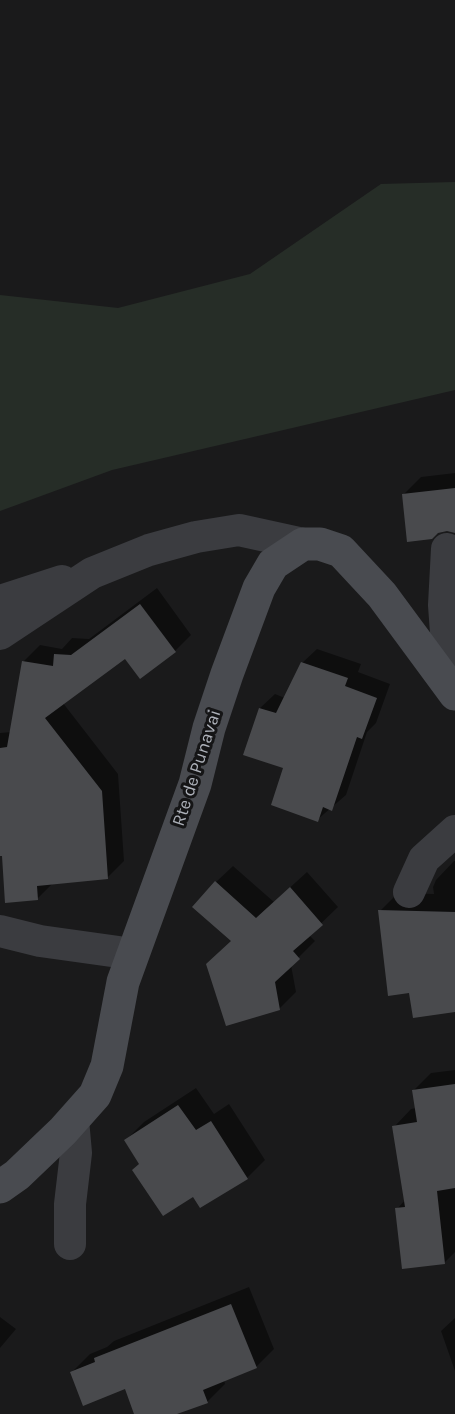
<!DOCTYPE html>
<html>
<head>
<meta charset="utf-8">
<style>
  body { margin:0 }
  canvas { display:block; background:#1a1a1b }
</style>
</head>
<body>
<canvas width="455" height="1414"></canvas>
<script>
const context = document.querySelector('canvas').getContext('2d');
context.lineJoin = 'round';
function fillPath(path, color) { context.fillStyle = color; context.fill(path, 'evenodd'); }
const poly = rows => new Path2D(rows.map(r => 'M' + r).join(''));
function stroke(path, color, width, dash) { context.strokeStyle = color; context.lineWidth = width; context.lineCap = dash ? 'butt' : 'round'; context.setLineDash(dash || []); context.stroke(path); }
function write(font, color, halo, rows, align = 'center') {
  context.font = font + ' Karla,sans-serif'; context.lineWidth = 6; context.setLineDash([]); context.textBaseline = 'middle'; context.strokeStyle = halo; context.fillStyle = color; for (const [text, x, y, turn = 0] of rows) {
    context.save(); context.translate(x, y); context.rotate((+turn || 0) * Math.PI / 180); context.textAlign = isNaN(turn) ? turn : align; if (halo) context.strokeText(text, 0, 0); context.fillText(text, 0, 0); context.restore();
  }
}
fillPath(poly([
  [455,182,455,390,112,470,0,511,0,295,118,308,250,274,381,184]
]), '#262d27');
fillPath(poly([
  [455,473,455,533,403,495,421,477],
  [157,588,191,635,175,651,125,657,63,703,118,774,124,861,108,877,53,883,38,898,4,854,0,855,0,733,11,732,23,662,40,645,62,649,72,638,89,639],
  [317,649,361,664,358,672,390,684,376,723,367,732,346,795,317,820,285,768,245,754,260,708,275,694,285,698,302,663],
  [454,861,455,861,455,1011,411,992,380,911,398,893,434,894,433,887,436,880],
  [233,866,274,902,307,872,338,907,309,935,315,941,291,965,296,992,279,1009,232,940,216,882],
  [455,1070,455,1252,444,1263,397,1209,405,1200,394,1127,411,1109,416,1108,413,1091,431,1073],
  [196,1088,214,1114,229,1104,265,1160,247,1178,194,1195,140,1163,126,1140,144,1122],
  [249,1287,274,1349,256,1367,224,1380,225,1384,207,1402,173,1414,136,1414,126,1387,72,1372,90,1354,107,1347,114,1341],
  [0,1317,16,1329,0,1348],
  [455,1318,455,1371,441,1331]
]), '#0007');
fillPath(poly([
  [455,488,455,533,447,531,438,533,432,539,407,542,402,494],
  [140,604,176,652,140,679,125,659,45,718,102,791,108,879,37,886,38,900,5,903,2,856,0,856,0,748,7,747,22,661,53,666,54,654,71,655],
  [301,662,348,678,345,686,377,698,362,739,357,737,332,811,323,807,318,822,271,805,283,768,243,755,259,708,276,713],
  [215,881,256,918,290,887,323,925,293,951,300,959,275,982,280,1010,226,1026,206,964,231,941,192,907],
  [378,910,455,912,455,1012,413,1018,409,993,388,996],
  [455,1084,455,1188,437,1191,445,1264,402,1269,395,1208,405,1207,392,1126,417,1122,412,1090],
  [178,1105,196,1130,211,1121,248,1179,200,1208,193,1197,163,1216,132,1170,139,1164,124,1140],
  [231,1304,257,1368,203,1390,208,1403,177,1414,134,1414,125,1389,83,1406,70,1372,95,1362,94,1358]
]), '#494a4d');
stroke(poly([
  [447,549,444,605,450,687],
  [0,601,62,581],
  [0,634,92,573,149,550,196,537,239,530,303,544],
  [409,892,424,859,455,831],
  [0,931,40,941,133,954],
  [70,1244,70,1204,76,1153,73,1120]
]), '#3b3c40', 32);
stroke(poly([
  [0,1187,17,1175,63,1131,95,1095,107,1066,123,982,195,784,209,728,227,674,259,588,273,564,303,544,320,544,341,551,382,595,455,694]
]), '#494b50', 33);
write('18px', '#adb1b9', '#151516', [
  ["Rte de Punavai",197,768,-72]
]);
</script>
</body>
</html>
